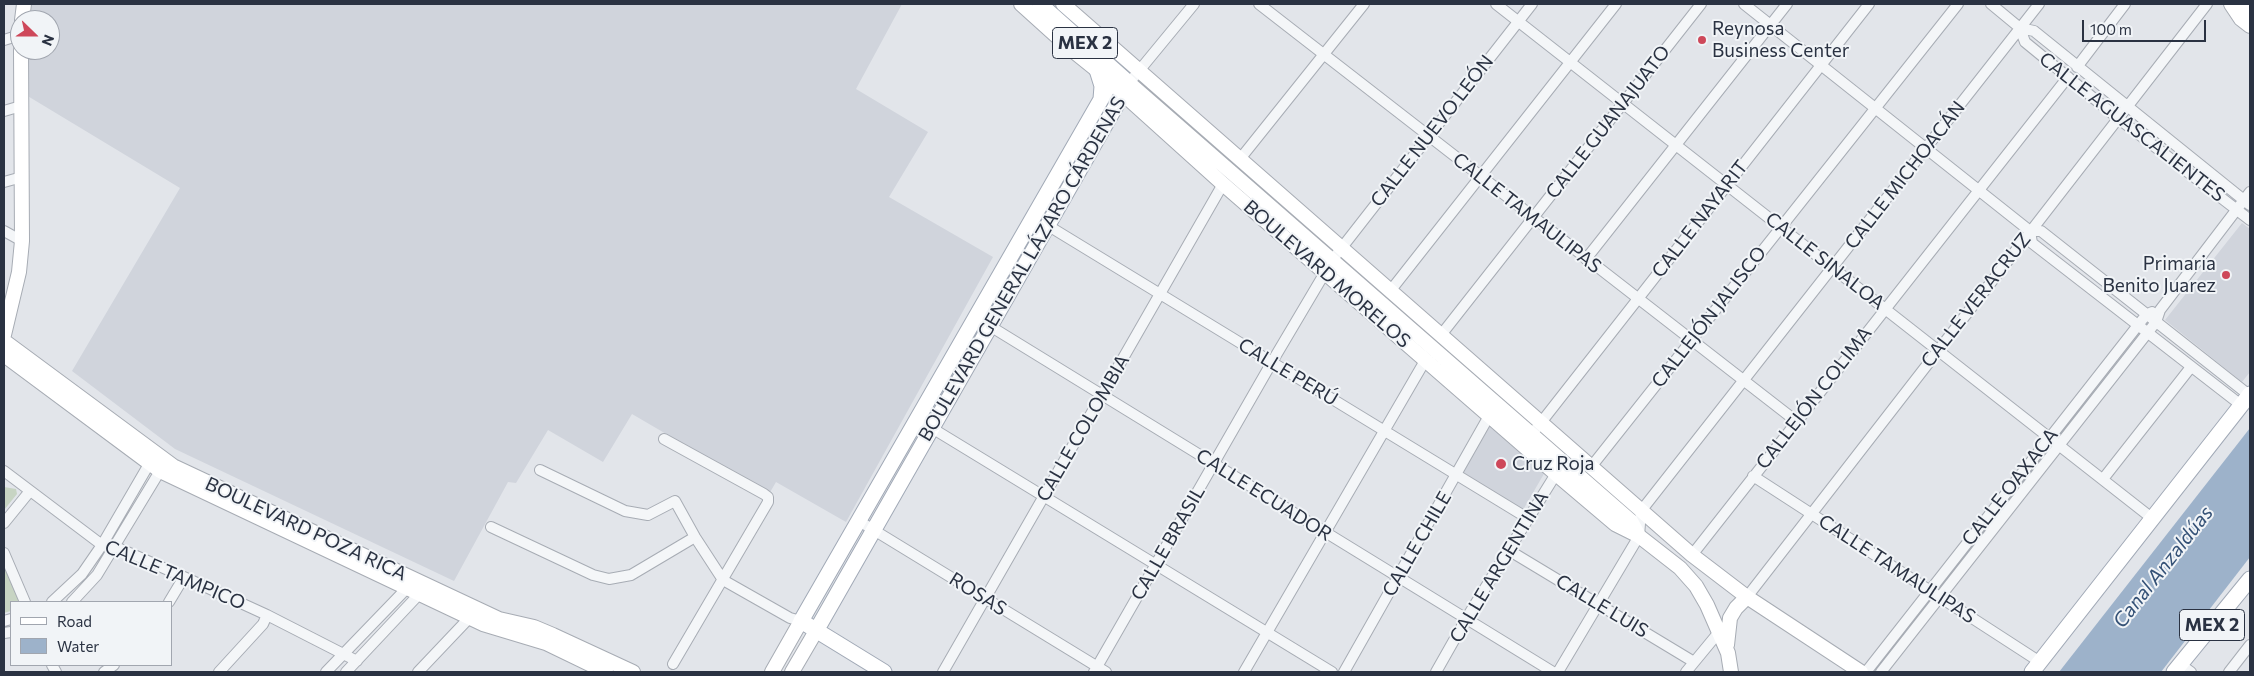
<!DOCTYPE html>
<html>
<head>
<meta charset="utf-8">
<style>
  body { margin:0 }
  #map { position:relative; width:2254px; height:676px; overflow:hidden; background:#e2e5ea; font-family:Commissioner,sans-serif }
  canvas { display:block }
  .frame { position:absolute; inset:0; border:5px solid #2a3242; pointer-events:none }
  .legend { position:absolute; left:10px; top:601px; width:162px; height:65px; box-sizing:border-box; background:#f1f4f7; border:1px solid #a1a6af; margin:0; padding:6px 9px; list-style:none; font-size:15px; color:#2a3242 }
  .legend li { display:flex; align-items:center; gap:10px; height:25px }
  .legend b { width:25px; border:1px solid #a1a6af }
  .north { position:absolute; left:10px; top:10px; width:50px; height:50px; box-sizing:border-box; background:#f1f4f7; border:1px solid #a1a6af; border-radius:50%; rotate:112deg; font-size:14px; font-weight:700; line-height:20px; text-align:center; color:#2a3242 }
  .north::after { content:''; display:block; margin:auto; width:18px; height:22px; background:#ce485a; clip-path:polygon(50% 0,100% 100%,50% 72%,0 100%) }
  .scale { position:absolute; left:2082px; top:20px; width:124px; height:22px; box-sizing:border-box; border:2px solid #2a3242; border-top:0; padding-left:6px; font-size:15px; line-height:18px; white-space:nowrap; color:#2a3242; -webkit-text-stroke:4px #f1f4f7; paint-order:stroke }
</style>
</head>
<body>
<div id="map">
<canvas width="2254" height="676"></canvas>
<div class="frame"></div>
<ul class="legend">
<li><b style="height:6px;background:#fff"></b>Road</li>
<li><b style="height:14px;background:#9db2ca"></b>Water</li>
</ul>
<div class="north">N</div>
<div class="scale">100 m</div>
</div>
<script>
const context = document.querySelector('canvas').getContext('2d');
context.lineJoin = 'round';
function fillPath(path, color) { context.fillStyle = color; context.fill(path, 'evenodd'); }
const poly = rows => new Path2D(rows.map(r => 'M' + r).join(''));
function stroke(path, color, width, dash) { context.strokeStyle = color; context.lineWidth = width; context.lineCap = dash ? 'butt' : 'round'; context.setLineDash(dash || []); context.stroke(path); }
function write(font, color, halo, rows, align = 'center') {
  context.font = font + ' Commissioner,sans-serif'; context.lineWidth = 4; context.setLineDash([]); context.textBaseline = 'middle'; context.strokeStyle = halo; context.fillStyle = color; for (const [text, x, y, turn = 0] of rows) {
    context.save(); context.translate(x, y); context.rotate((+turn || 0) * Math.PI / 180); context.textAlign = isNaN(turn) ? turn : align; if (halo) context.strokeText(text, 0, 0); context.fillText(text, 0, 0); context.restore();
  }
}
fillPath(poly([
  [32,4,902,4,856,89,928,132,889,197,993,257,846,522,776,482,769,494,632,414,603,462,548,430,516,483,508,482,454,581,175,449,72,371,180,188,26,95,27,50,50,50,50,20,30,20],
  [2242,223,2250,229,2250,372,2242,382,2165,320],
  [1489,424,1545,472,1523,510,1462,472]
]), '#d0d4dc');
fillPath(poly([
  [4,487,16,489,17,494,4,510],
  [4,562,20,602,11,602,11,611,4,613]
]), '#c7d4c3');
fillPath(poly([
  [2250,428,2250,557,2161,672,2059,672]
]), '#9db2ca');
const street = poly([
  [1259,4,1796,421],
  [1496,4,2153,519],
  [1744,4,2030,231,2041,231,2249,395],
  [1991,4,2020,28,2034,31,2250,205],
  [2020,28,2025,42,2119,119,2250,220],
  [4,40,20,35],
  [2077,67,2125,4],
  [1129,83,1194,4],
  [4,111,21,106],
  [1240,159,1364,4],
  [4,182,22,177],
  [1047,225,1529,519],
  [4,231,22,241],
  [2030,231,2032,243,2241,405],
  [1586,259,1787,4],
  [1391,290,1616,4],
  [985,323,1553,672],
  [1441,335,1701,4],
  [917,419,1332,672],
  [1532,434,1869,4],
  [664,439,764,494,768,497,768,502,673,664],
  [1591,467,1958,4],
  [540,470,625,511,648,515,675,501,695,537,723,580,790,618,801,621],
  [4,471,102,545,116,547,184,577,267,615,357,661],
  [1753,476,2040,662],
  [2103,479,2191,367],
  [859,521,1106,672],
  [4,523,30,491],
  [491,527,593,575,609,579,631,575,695,537],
  [1510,551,1694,662],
  [4,553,25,602],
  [1692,555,2068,77],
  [1747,597,2207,4],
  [52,602,82,574,102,545,152,459],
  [72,602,97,575,163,466],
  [169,602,184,577],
  [4,621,11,619],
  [4,633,11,632],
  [2180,664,2191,672],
  [52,665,56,672],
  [104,672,114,665],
  [219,672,263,624,267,615],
  [326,672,410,585],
  [346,672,424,589],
  [418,672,473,614],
  [943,672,1223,184],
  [1094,672,1272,362,1333,259,1532,4],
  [1244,672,1426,359],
  [1344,672,1489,416],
  [1436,672,1466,619,1559,469],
  [1558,672,1639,536,1641,511,2039,4],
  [1686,672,1719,632],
  [1866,672,2146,315,2152,312],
  [1881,672,2156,322,2160,310,2250,192],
  [2229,672,2250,645]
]);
const secondary = poly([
  [1021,4,1072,50,1113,83,1122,93,1223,184,1556,474,1615,524,1639,536],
  [1063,4,1692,555,1747,597,1861,672],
  [2231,4,2241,19,2250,26],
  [2234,4,2250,11],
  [22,20,24,4],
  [1129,83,1608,501,1631,521,1639,536,1680,568,1696,586,1707,605,1728,653,1731,672],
  [4,335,19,272,22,241,21,50],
  [4,341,173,466,499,619,534,627,553,635,633,672],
  [4,355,160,471,483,624,546,643,606,672],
  [1727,645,1730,618,1736,608,1747,597],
  [772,672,801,621],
  [792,672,816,631]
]);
const primary = poly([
  [1040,4,1129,83],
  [1097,70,1102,86,1101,99],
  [816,631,1129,83],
  [884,672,801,621,1107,89,1113,83,1129,83],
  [2032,672,2250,394],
  [2174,672,2250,579]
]);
stroke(street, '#a7acb4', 12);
stroke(secondary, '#a7acb4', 16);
stroke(primary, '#a1a9b6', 17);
stroke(street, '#f4f6f8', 10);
stroke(secondary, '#fff', 14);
stroke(primary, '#fff', 15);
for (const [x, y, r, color] of [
  [1702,40,5,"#ce485a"],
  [2226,275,5,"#ce485a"],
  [1501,464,6,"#ce485a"]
]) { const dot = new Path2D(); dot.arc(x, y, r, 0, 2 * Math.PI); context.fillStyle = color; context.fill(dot); stroke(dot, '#f1f4f7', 2); }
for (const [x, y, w] of [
  [1085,43,65],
  [2212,625,65]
]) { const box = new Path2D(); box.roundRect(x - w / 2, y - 15.5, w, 31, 4); context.fillStyle = '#f1f4f7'; context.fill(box); stroke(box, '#2a3242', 1); }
write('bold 18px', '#2a3242', null, [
  ["MEX 2",1085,43],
  ["MEX 2",2212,625]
]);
write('19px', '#2a3242', '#f1f4f7', [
  ["Reynosa",1712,29],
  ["Business Center",1712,51],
  ["Primaria",2216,264,"right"],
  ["Benito Juarez",2216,286,"right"],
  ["Cruz Roja",1512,464]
], 'left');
write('19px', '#2a3242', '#f1f4f7', [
  ["CALLE GUANAJUATO",1608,122,-52],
  ["CALLE AGUASCALIENTES",2132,127,38],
  ["CALLE NUEVO LEÓN",1432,131,-52],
  ["CALLE MICHOACÁN",1905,175,-52],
  ["CALLE TAMAULIPAS",1527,213,38],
  ["CALLE NAYARIT",1700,219,-52],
  ["CALLE SINALOA",1825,261,38],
  ["BOULEVARD GENERAL LÁZARO CÁRDENAS",1022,269,-60],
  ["BOULEVARD MORELOS",1327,274,41],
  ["CALLE VERACRUZ",1976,300,-52],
  ["CALLEJÓN JALISCO",1709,317,-52],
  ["CALLE PERÚ",1288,372,31],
  ["CALLEJÓN COLIMA",1814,398,-52],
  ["CALLE COLOMBIA",1083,428,-60],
  ["CALLE OAXACA",2010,487,-52],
  ["CALLE ECUADOR",1264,495,32],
  ["BOULEVARD POZA RICA",306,529,25],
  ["CALLE BRASIL",1168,543,-60],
  ["CALLE CHILE",1417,544,-60],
  ["CALLE ARGENTINA",1499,567,-59],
  ["CALLE TAMAULIPAS",1897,569,33],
  ["CALLE TAMPICO",175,575,23],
  ["ROSAS",978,594,32],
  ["CALLE LUIS",1602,606,31]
]);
write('italic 20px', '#345176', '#f1f4f7', [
  ["Canal Anzaldúas",2163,567,-52]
]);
</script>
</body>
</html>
